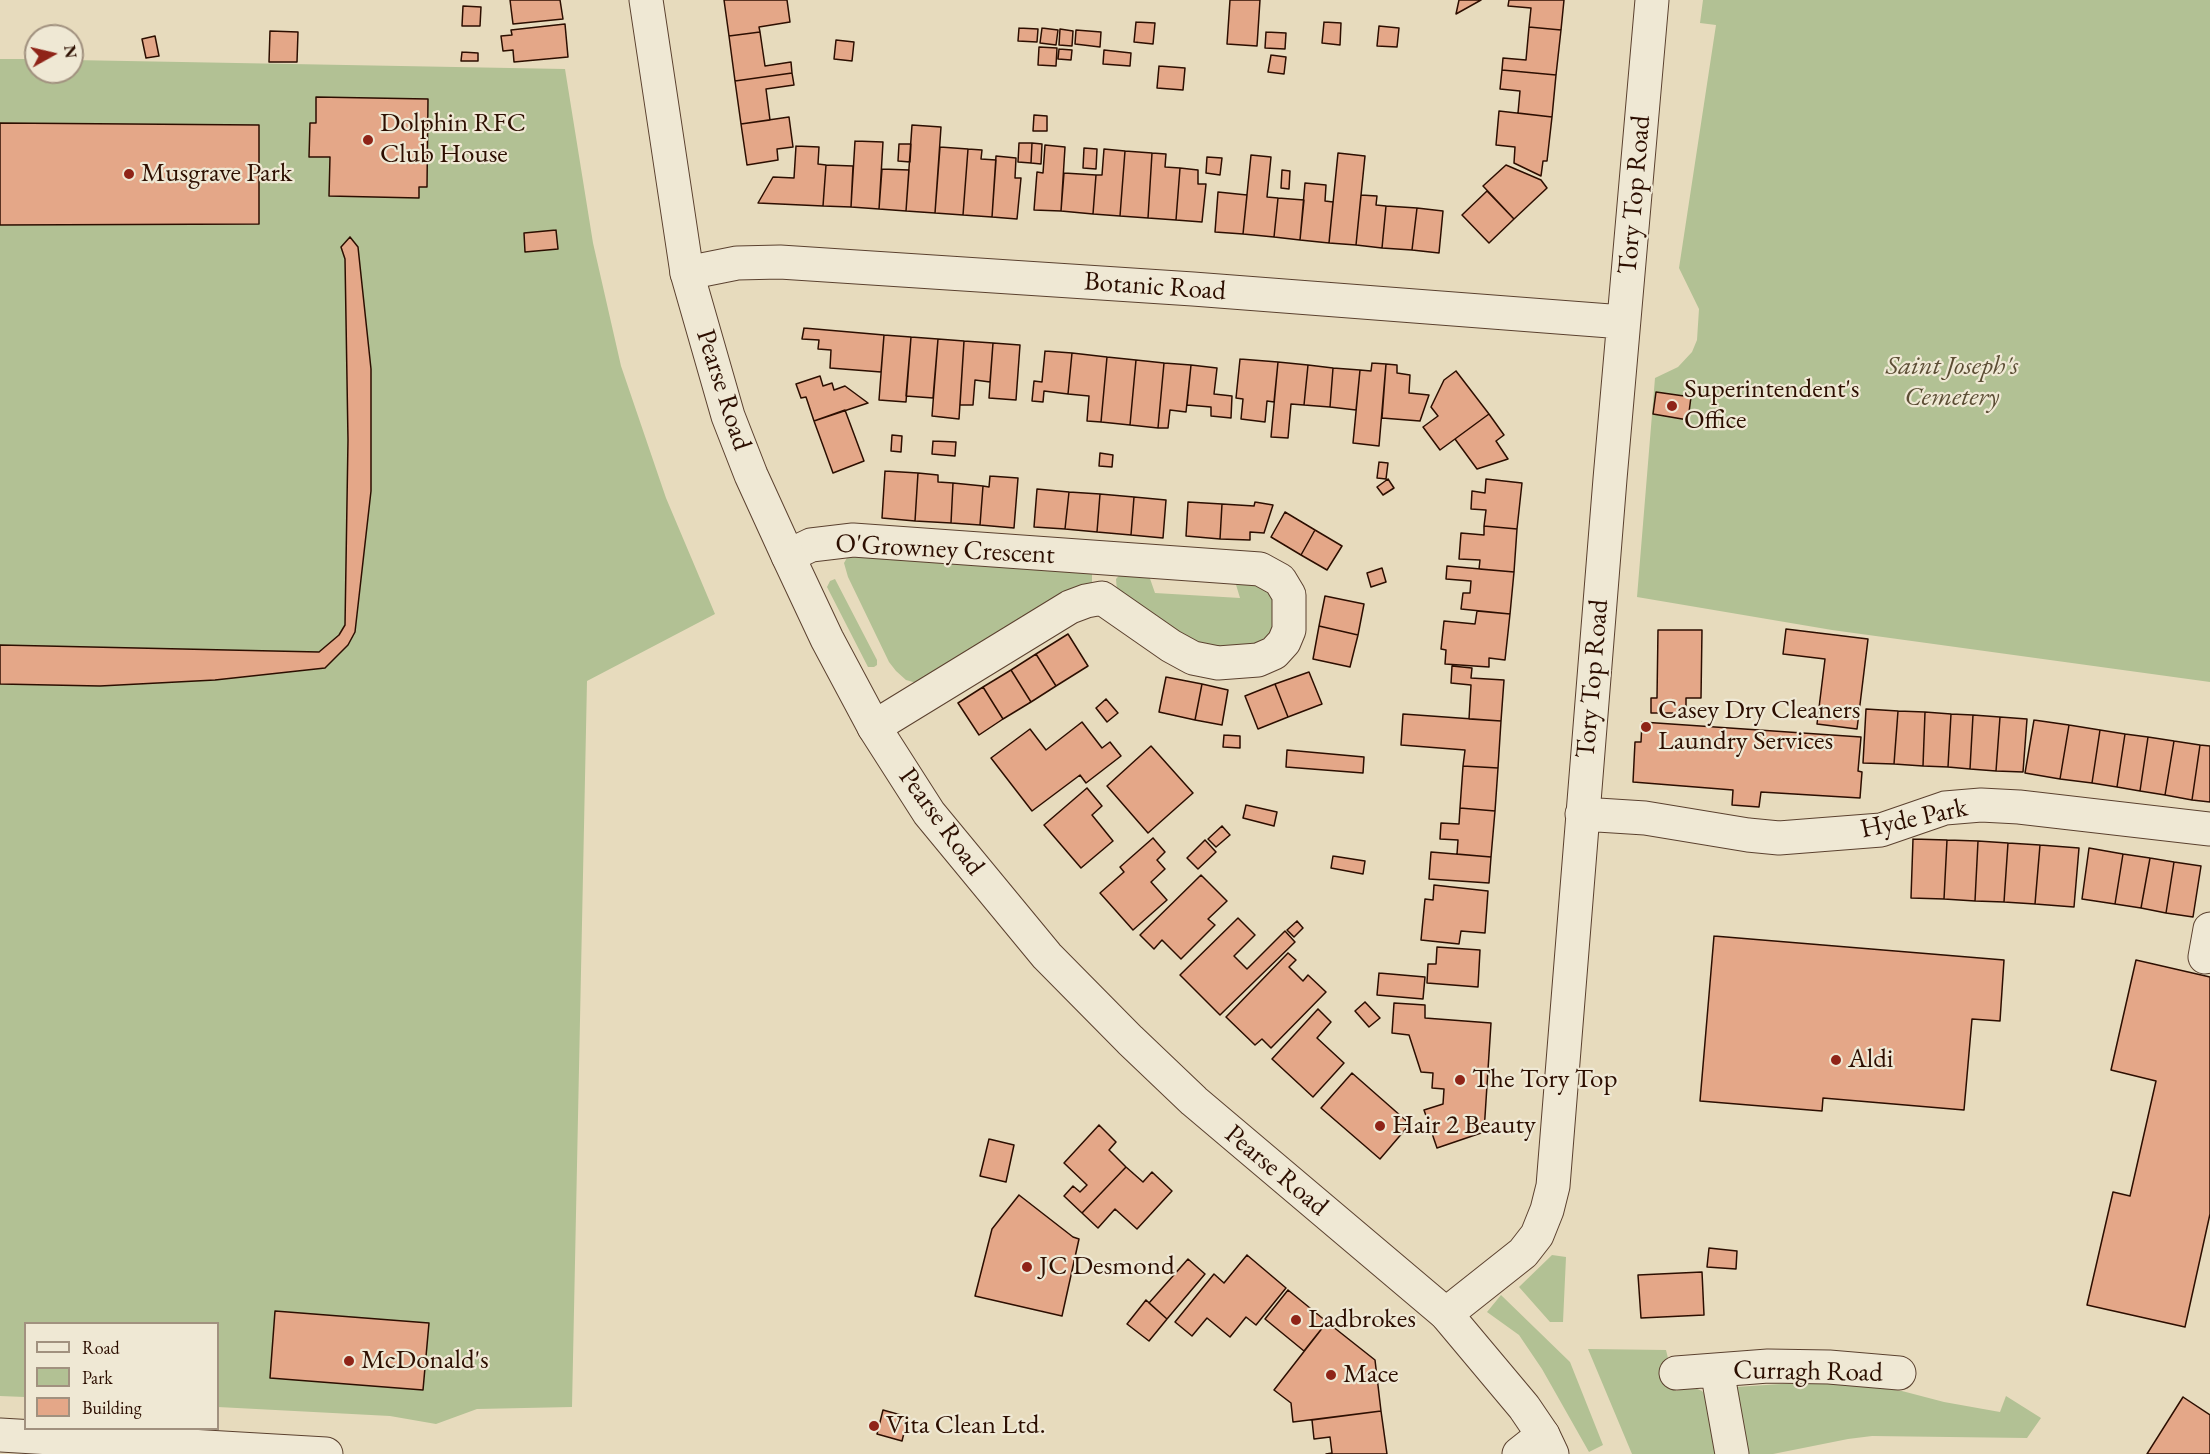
<!DOCTYPE html>
<html>
<head>
<meta charset="utf-8">
<style>
  body { margin:0 }
  #map { position:relative; width:2210px; height:1454px; overflow:hidden; background:#e7dbbd; font-family:"EB Garamond",serif }
  canvas { display:block }
  .legend { position:absolute; left:24px; top:1322px; width:195px; height:108px; box-sizing:border-box; background:#efe8d4; border:2px solid #a1917f; margin:0; padding:8px 10px; list-style:none; font-size:18px; color:#2c0e00 }
  .legend li { display:flex; align-items:center; gap:12px; height:30px }
  .legend b { width:30px; border:2px solid #a1917f }
  .north { position:absolute; left:24px; top:24px; width:60px; height:60px; box-sizing:border-box; background:#efe8d4; border:2px solid #a1917f; border-radius:50%; rotate:82deg; font-size:16px; font-weight:700; line-height:24px; text-align:center; color:#2c0e00 }
  .north::after { content:''; display:block; margin:auto; width:21px; height:27px; background:#8f2418; clip-path:polygon(50% 0,100% 100%,50% 72%,0 100%) }
</style>
</head>
<body>
<div id="map">
<canvas width="2210" height="1454"></canvas>
<ul class="legend">
<li><b style="height:8px;background:#efe8d4"></b>Road</li>
<li><b style="height:16px;background:#b2c194"></b>Park</li>
<li><b style="height:16px;background:#e4a788"></b>Building</li>
</ul>
<div class="north">N</div>
</div>
<script>
const context = document.querySelector('canvas').getContext('2d');
context.lineJoin = 'round';
function fillPath(path, color) { context.fillStyle = color; context.fill(path, 'evenodd'); }
const poly = rows => new Path2D(rows.map(r => 'M' + r).join(''));
function stroke(path, color, width, dash) { context.strokeStyle = color; context.lineWidth = width; context.lineCap = dash ? 'butt' : 'round'; context.setLineDash(dash || []); context.stroke(path); }
function write(font, color, halo, rows, align = 'center') {
  context.font = font + ' "EB Garamond",serif'; context.lineWidth = 4.5; context.setLineDash([]); context.textBaseline = 'middle'; context.strokeStyle = halo; context.fillStyle = color; for (const [text, x, y, turn = 0] of rows) {
    context.save(); context.translate(x, y); context.rotate((+turn || 0) * Math.PI / 180); context.textAlign = isNaN(turn) ? turn : align; if (halo) context.strokeText(text, 0, 0); context.fillText(text, 0, 0); context.restore();
  }
}
fillPath(poly([
  [1703,0,2210,0,2210,682,1832,630,1637,597,1655,378,1678,367,1692,352,1697,340,1699,309,1679,268,1716,25,1700,23],
  [0,59,36,59,36,72,72,72,72,60,565,69,593,243,621,366,666,498,715,614,587,681,572,1407,477,1409,436,1424,390,1416,218,1407,218,1324,26,1324,25,1397,0,1396],
  [852,549,1089,569,1092,574,1092,583,920,684,906,680,896,671,889,662,848,577,844,563],
  [1147,570,1155,593,1240,598,1234,578,1253,578,1276,597,1271,639,1217,657,1117,591,1116,579,1123,571],
  [835,579,877,660,877,665,874,667,868,667,827,587,830,581],
  [1552,1255,1566,1257,1563,1322,1550,1322,1519,1287],
  [1501,1295,1570,1362,1603,1445,1589,1452,1542,1369,1519,1335,1487,1312],
  [1588,1349,1666,1350,1676,1391,1693,1387,1702,1391,1708,1398,1717,1454,1632,1454],
  [1811,1382,1859,1385,1902,1391,1944,1402,2000,1412,2006,1396,2041,1418,2027,1438,1872,1436,1848,1439,1773,1454,1747,1454,1736,1387]
]), '#b2c194');
const building = poly([
  [510,0,560,0,563,19,513,24,510,0],
  [724,0,787,0,790,22,759,27,760,32,729,36,724,0],
  [1230,0,1260,0,1257,46,1227,44,1230,0],
  [1459,0,1481,0,1456,14,1459,0],
  [1509,0,1564,0,1561,30,1529,27,1531,8,1508,6,1509,0],
  [463,6,481,7,480,26,462,26,463,6],
  [1136,22,1155,23,1153,44,1134,42,1136,22],
  [1324,22,1341,23,1340,45,1322,43,1324,22],
  [565,24,568,57,514,62,513,50,503,51,501,36,512,35,511,30,565,24],
  [1379,26,1399,28,1397,47,1377,46,1379,26],
  [1529,27,1561,30,1556,75,1502,70,1503,58,1526,60,1529,27],
  [1019,28,1038,29,1037,42,1018,41,1019,28],
  [1042,28,1058,30,1056,45,1040,43,1042,28],
  [1060,29,1073,31,1072,46,1059,45,1060,29],
  [1076,30,1101,32,1100,47,1075,44,1076,30],
  [270,31,298,32,297,62,269,62,270,31],
  [760,32,765,66,791,62,792,73,735,81,729,36,760,32],
  [1266,32,1286,33,1285,49,1265,48,1266,32],
  [76,36,79,53,72,54,72,37,76,36],
  [155,36,159,56,146,58,142,39,155,36],
  [836,40,854,42,852,61,834,59,836,40],
  [1039,47,1057,48,1056,66,1038,65,1039,47],
  [1059,49,1072,50,1071,60,1058,59,1059,49],
  [1104,50,1131,53,1130,66,1103,64,1104,50],
  [462,52,478,53,478,61,461,61,462,52],
  [1271,55,1286,57,1284,74,1268,72,1271,55],
  [1159,66,1185,68,1183,90,1157,88,1159,66],
  [1502,70,1556,75,1552,117,1518,113,1520,91,1500,89,1502,70],
  [792,73,794,85,766,89,770,120,741,124,735,81,792,73],
  [316,97,428,99,427,187,419,187,419,198,329,196,330,157,309,157,310,123,316,123,316,97],
  [1499,111,1552,117,1547,161,1543,161,1541,176,1514,163,1515,147,1496,145,1499,111],
  [1034,115,1047,116,1047,131,1033,131,1034,115],
  [789,117,793,147,777,149,778,160,747,165,741,124,789,117],
  [0,123,259,125,259,224,0,225,0,123],
  [912,125,941,127,935,213,906,211,912,125],
  [855,141,883,142,879,209,851,207,855,141],
  [1019,143,1032,143,1031,163,1018,162,1019,143],
  [1032,143,1042,144,1041,164,1031,163,1032,143],
  [899,144,911,144,910,162,898,161,899,144],
  [1045,145,1065,147,1061,211,1034,210,1037,172,1043,173,1045,145],
  [796,146,819,147,818,164,826,165,823,206,758,203,773,177,794,178,796,146],
  [940,147,968,149,963,215,935,213,940,147],
  [1084,148,1097,149,1096,169,1083,168,1084,148],
  [968,149,982,150,981,159,996,160,992,217,963,215,968,149],
  [1104,149,1125,151,1120,216,1093,214,1096,175,1102,175,1104,149],
  [1125,151,1152,153,1148,218,1120,216,1125,151],
  [1152,153,1166,154,1165,167,1180,168,1176,220,1148,218,1152,153],
  [1338,153,1365,156,1356,245,1329,243,1338,153],
  [1251,155,1271,157,1267,197,1278,198,1274,237,1243,234,1251,155],
  [996,156,1016,158,1015,178,1021,178,1017,219,992,217,996,156],
  [1207,157,1222,158,1220,175,1206,173,1207,157],
  [826,165,853,166,851,207,823,206,826,165],
  [1506,165,1541,180,1547,188,1514,219,1483,186,1506,165],
  [1180,168,1198,170,1198,184,1206,184,1202,222,1176,220,1180,168],
  [882,169,909,170,906,211,879,209,882,169],
  [1282,170,1290,171,1289,189,1281,188,1282,170],
  [1064,173,1096,175,1093,214,1061,211,1064,173],
  [1305,183,1326,185,1325,201,1333,202,1329,243,1300,240,1305,183],
  [1487,191,1514,219,1489,243,1462,215,1487,191],
  [1218,192,1247,195,1243,234,1215,232,1218,192],
  [1361,195,1377,196,1376,205,1386,206,1382,248,1356,245,1361,195],
  [1278,198,1304,200,1300,240,1274,237,1278,198],
  [1386,206,1417,208,1412,250,1382,248,1386,206],
  [1417,208,1443,211,1439,253,1412,250,1417,208],
  [556,230,558,249,525,252,524,233,556,230],
  [350,237,358,247,371,369,371,491,355,632,348,645,325,668,215,680,100,686,0,684,0,645,319,652,339,635,345,625,348,440,345,259,341,247,350,237],
  [804,328,884,335,881,372,830,368,831,350,818,349,819,340,802,339,804,328],
  [884,335,911,337,906,402,879,400,884,335],
  [911,337,938,339,933,398,906,396,911,337],
  [938,339,964,341,959,419,932,416,938,339],
  [964,341,993,343,990,382,975,380,973,405,960,405,964,341],
  [993,343,1020,345,1016,400,989,398,993,343],
  [1045,351,1072,353,1068,394,1044,391,1043,402,1032,401,1034,381,1042,382,1045,351],
  [1072,353,1107,357,1101,422,1087,421,1089,396,1068,394,1072,353],
  [1107,357,1136,360,1130,425,1101,422,1107,357],
  [1240,359,1278,362,1274,402,1267,401,1265,422,1241,419,1243,399,1236,398,1240,359],
  [1136,360,1164,363,1158,428,1130,425,1136,360],
  [1278,362,1308,365,1304,405,1291,404,1288,438,1271,437,1278,362],
  [1164,363,1191,365,1186,412,1170,410,1168,428,1158,428,1164,363],
  [1372,363,1386,364,1379,446,1353,443,1360,370,1371,371,1372,363],
  [1386,364,1397,365,1397,373,1410,375,1409,393,1429,395,1420,421,1382,418,1386,364],
  [1191,365,1217,368,1214,394,1232,396,1231,418,1211,416,1211,407,1187,405,1191,365],
  [1308,365,1333,368,1330,407,1304,405,1308,365],
  [1333,368,1360,370,1356,410,1330,407,1333,368],
  [1456,371,1489,414,1440,450,1423,427,1438,416,1431,407,1444,380,1456,371],
  [820,376,823,386,832,383,834,390,845,386,868,403,814,421,806,397,801,398,796,384,820,376],
  [1656,392,1691,397,1688,420,1653,414,1656,392],
  [845,410,864,461,833,473,814,421,845,410],
  [1489,414,1504,435,1496,441,1508,459,1477,469,1455,439,1489,414],
  [892,435,902,436,901,452,891,451,892,435],
  [933,441,956,442,955,456,932,454,933,441],
  [1100,453,1113,455,1112,467,1099,466,1100,453],
  [1379,462,1388,463,1386,479,1377,478,1379,462],
  [885,471,918,473,915,521,882,518,885,471],
  [918,473,938,475,938,482,953,483,951,523,915,521,918,473],
  [990,476,1018,478,1014,528,980,525,983,486,989,487,990,476],
  [1388,479,1394,488,1383,495,1377,487,1388,479],
  [1486,479,1522,483,1517,529,1484,526,1486,510,1471,509,1472,491,1485,493,1486,479],
  [953,483,983,486,980,525,951,523,953,483],
  [1037,489,1069,492,1065,529,1034,527,1037,489],
  [1069,492,1100,494,1097,532,1065,529,1069,492],
  [1100,494,1134,497,1131,535,1097,532,1100,494],
  [1134,497,1166,500,1163,538,1131,535,1134,497],
  [1188,502,1222,504,1220,539,1186,536,1188,502],
  [1255,502,1273,505,1264,533,1250,532,1250,540,1220,539,1222,504,1254,506,1255,502],
  [1285,512,1315,530,1301,555,1271,537,1285,512],
  [1484,526,1517,529,1514,572,1479,569,1480,560,1459,559,1461,533,1484,535,1484,526],
  [1315,530,1342,546,1327,570,1301,555,1315,530],
  [1447,566,1514,572,1510,614,1461,609,1463,593,1470,593,1471,581,1446,579,1447,566],
  [1382,568,1386,582,1371,587,1367,573,1382,568],
  [1325,596,1364,604,1358,635,1319,626,1325,596],
  [1477,611,1510,614,1505,660,1489,658,1489,667,1445,664,1446,650,1441,649,1444,621,1475,624,1477,611],
  [1319,626,1358,635,1350,667,1313,659,1319,626],
  [1786,629,1868,639,1857,729,1817,724,1825,659,1783,654,1786,629],
  [1658,630,1702,630,1701,698,1686,698,1686,713,1651,713,1651,698,1657,698,1658,630],
  [1068,634,1088,666,1056,686,1036,654,1068,634],
  [1036,654,1056,686,1031,702,1011,670,1036,654],
  [1452,666,1472,668,1471,678,1504,680,1501,721,1469,719,1471,685,1451,683,1452,666],
  [1011,670,1031,702,1003,719,983,687,1011,670],
  [1309,672,1322,704,1288,717,1275,684,1309,672],
  [1166,677,1202,684,1195,720,1159,712,1166,677],
  [1202,684,1228,690,1222,725,1195,720,1202,684],
  [1275,684,1288,717,1258,729,1245,696,1275,684],
  [983,687,1003,719,979,735,958,703,983,687],
  [1106,699,1118,713,1107,722,1096,708,1106,699],
  [1866,709,1898,711,1894,764,1863,763,1866,709],
  [1898,711,1925,712,1923,766,1894,764,1898,711],
  [1925,712,1951,714,1948,767,1923,766,1925,712],
  [1403,714,1501,721,1498,768,1463,766,1465,750,1401,745,1403,714],
  [1951,714,1973,715,1970,769,1948,767,1951,714],
  [1973,715,2000,717,1996,771,1970,769,1973,715],
  [2000,717,2027,719,2023,772,1996,771,2000,717],
  [2034,720,2069,725,2060,779,2025,773,2034,720],
  [1082,722,1102,748,1110,742,1121,756,1086,783,1080,775,1032,811,991,758,1030,729,1046,750,1082,722],
  [1642,722,1861,737,1858,771,1862,772,1860,798,1761,792,1759,807,1732,805,1733,790,1633,782,1635,742,1641,742,1642,722],
  [2069,725,2100,730,2092,783,2060,779,2069,725],
  [2100,730,2125,734,2117,787,2092,783,2100,730],
  [2125,734,2148,737,2140,791,2117,787,2125,734],
  [1224,735,1240,736,1240,748,1223,747,1224,735],
  [2148,737,2174,741,2165,795,2140,791,2148,737],
  [2174,741,2200,745,2192,800,2165,795,2174,741],
  [2200,745,2210,746,2210,802,2192,800,2200,745],
  [1151,746,1193,793,1148,833,1107,786,1151,746],
  [1287,750,1364,757,1363,773,1286,767,1287,750],
  [1463,766,1498,768,1495,811,1460,808,1463,766],
  [1087,788,1102,806,1092,815,1113,841,1081,868,1044,825,1087,788],
  [1246,805,1277,812,1274,826,1243,818,1246,805],
  [1460,808,1495,811,1491,857,1457,854,1458,840,1440,839,1441,823,1459,824,1460,808],
  [1222,826,1230,835,1216,847,1208,839,1222,826],
  [1153,838,1165,852,1157,860,1165,869,1151,882,1167,900,1133,930,1100,893,1124,872,1120,867,1153,838],
  [1913,839,1947,840,1944,899,1911,898,1913,839],
  [1205,840,1216,852,1198,869,1187,858,1205,840],
  [1947,840,1978,841,1975,901,1944,899,1947,840],
  [1978,841,2008,843,2004,902,1975,901,1978,841],
  [2008,843,2040,845,2035,904,2004,902,2008,843],
  [2040,845,2079,848,2074,907,2035,904,2040,845],
  [2089,848,2123,854,2115,904,2082,899,2089,848],
  [1431,852,1491,857,1489,883,1429,879,1431,852],
  [2123,854,2150,858,2141,908,2115,904,2123,854],
  [1333,856,1365,861,1363,874,1331,868,1333,856],
  [2150,858,2174,862,2166,913,2141,908,2150,858],
  [2174,862,2201,866,2193,917,2166,913,2174,862],
  [1201,875,1227,901,1208,919,1215,925,1181,959,1162,940,1154,949,1140,935,1201,875],
  [1434,885,1488,891,1485,933,1461,931,1459,944,1421,940,1425,899,1433,900,1434,885],
  [1238,918,1255,935,1234,956,1247,969,1285,931,1295,942,1220,1015,1180,975,1238,918],
  [1297,921,1303,928,1294,937,1287,930,1297,921],
  [1714,936,2004,960,2000,1021,1972,1019,1964,1110,1823,1098,1822,1111,1700,1101,1714,936],
  [1437,947,1480,950,1478,987,1427,983,1428,964,1436,964,1437,947],
  [1288,953,1296,960,1289,967,1303,981,1308,975,1326,992,1271,1048,1262,1039,1255,1045,1226,1017,1288,953],
  [2136,960,2210,977,2210,1214,2185,1327,2087,1305,2113,1192,2130,1196,2156,1081,2111,1070,2136,960],
  [1379,973,1425,977,1423,999,1377,995,1379,973],
  [1365,1002,1380,1018,1369,1027,1355,1011,1365,1002],
  [1394,1003,1425,1005,1425,1018,1491,1023,1484,1132,1437,1148,1424,1110,1443,1104,1444,1089,1432,1088,1433,1073,1421,1072,1409,1035,1392,1033,1394,1003],
  [1318,1009,1331,1022,1317,1038,1344,1063,1313,1097,1272,1059,1318,1009],
  [1352,1073,1410,1124,1380,1159,1321,1108,1352,1073],
  [1099,1125,1116,1142,1109,1150,1126,1167,1082,1213,1064,1196,1073,1186,1080,1192,1087,1185,1064,1163,1099,1125],
  [989,1139,1014,1145,1006,1182,980,1176,989,1139],
  [1126,1167,1143,1182,1152,1172,1172,1191,1137,1229,1115,1209,1098,1228,1082,1213,1126,1167],
  [1019,1195,1073,1237,1079,1239,1062,1316,975,1296,992,1229,1019,1195],
  [1709,1248,1737,1251,1736,1269,1707,1267,1709,1248],
  [1247,1255,1286,1288,1256,1325,1246,1317,1230,1337,1207,1318,1192,1336,1175,1322,1214,1274,1224,1283,1247,1255],
  [1188,1259,1205,1274,1167,1319,1149,1303,1188,1259],
  [1702,1272,1704,1315,1641,1318,1638,1275,1702,1272],
  [1288,1290,1327,1322,1304,1351,1265,1319,1288,1290],
  [1146,1300,1167,1319,1149,1341,1127,1324,1146,1300],
  [275,1311,429,1323,423,1390,270,1378,275,1311],
  [1327,1322,1375,1360,1381,1411,1293,1422,1291,1403,1274,1390,1327,1322],
  [2183,1397,2210,1415,2210,1454,2147,1454,2183,1397],
  [883,1410,908,1417,902,1441,877,1434,883,1410],
  [1381,1411,1387,1454,1326,1454,1332,1453,1330,1437,1314,1439,1312,1420,1381,1411]
]);
fillPath(building, '#e4a788');
stroke(building, '#2c0e00', 1.5);
const minor = poly([
  [687,273,737,263,780,262,1193,289,1623,322],
  [788,556,811,545,853,540,1260,569,1280,580,1289,595,1289,630,1284,642,1274,653,1258,660,1218,663,1193,658,1171,646,1102,598,1086,601,1070,607,874,727],
  [1582,814,1645,818,1748,835,1779,838,1881,830,1945,808,1981,805,2019,807,2210,829],
  [2205,957,2210,929],
  [1446,1314,1523,1253,1537,1235,1547,1210,1553,1186,1610,479,1652,0],
  [1717,1370,1732,1454],
  [1676,1373,1768,1366,1829,1367,1899,1373],
  [1519,1454,1543,1435]
]);
const tertiary = poly([
  [646,0,687,273,728,416,751,475,788,556,827,639,874,727,929,813,1047,956,1130,1040,1194,1101,1446,1314,1524,1407,1543,1435,1552,1454],
  [0,1435,326,1454]
]);
stroke(minor, '#5b412f', 35);
stroke(tertiary, '#5b412f', 35);
stroke(minor, '#efe8d4', 33);
stroke(tertiary, '#efe8d4', 33);
for (const [x, y, r, color] of [
  [368,140,6,"#8f2418"],
  [129,174,6,"#8f2418"],
  [1672,406,6,"#8f2418"],
  [1646,727,6,"#8f2418"],
  [1836,1060,6,"#8f2418"],
  [1460,1080,6,"#8f2418"],
  [1380,1126,6,"#8f2418"],
  [1027,1267,6,"#8f2418"],
  [1296,1320,6,"#8f2418"],
  [349,1361,6,"#8f2418"],
  [1331,1375,6,"#8f2418"],
  [874,1426,6,"#8f2418"]
]) { const dot = new Path2D(); dot.arc(x, y, r, 0, 2 * Math.PI); context.fillStyle = color; context.fill(dot); stroke(dot, '#efe8d4', 2); }
write('27px', '#2c0e00', '#efe8d4', [
  ["Dolphin RFC",380,124],
  ["Club House",380,155],
  ["Musgrave Park",141,174],
  ["Superintendent's",1684,390],
  ["Office",1684,421],
  ["Casey Dry Cleaners",1658,711],
  ["Laundry Services",1658,742],
  ["Aldi",1848,1060],
  ["The Tory Top",1472,1080],
  ["Hair 2 Beauty",1392,1126],
  ["JC Desmond",1039,1267],
  ["Ladbrokes",1308,1320],
  ["McDonald's",361,1361],
  ["Mace",1343,1375],
  ["Vita Clean Ltd.",886,1426]
], 'left');
write('27px', '#2c0e00', '#efe8d4', [
  ["Tory Top Road",1635,195,-85],
  ["Botanic Road",1155,287,4],
  ["Pearse Road",723,390,72],
  ["O'Growney Crescent",945,550,3],
  ["Tory Top Road",1593,679,-85],
  ["Hyde Park",1914,819,-12],
  ["Pearse Road",941,822,54],
  ["Pearse Road",1276,1171,40],
  ["Curragh Road",1808,1372,1]
]);
write('italic 27px', '#5b4d34', '#efe8d4', [
  ["Saint Joseph's",1952,367],
  ["Cemetery",1952,398]
]);
</script>
</body>
</html>
